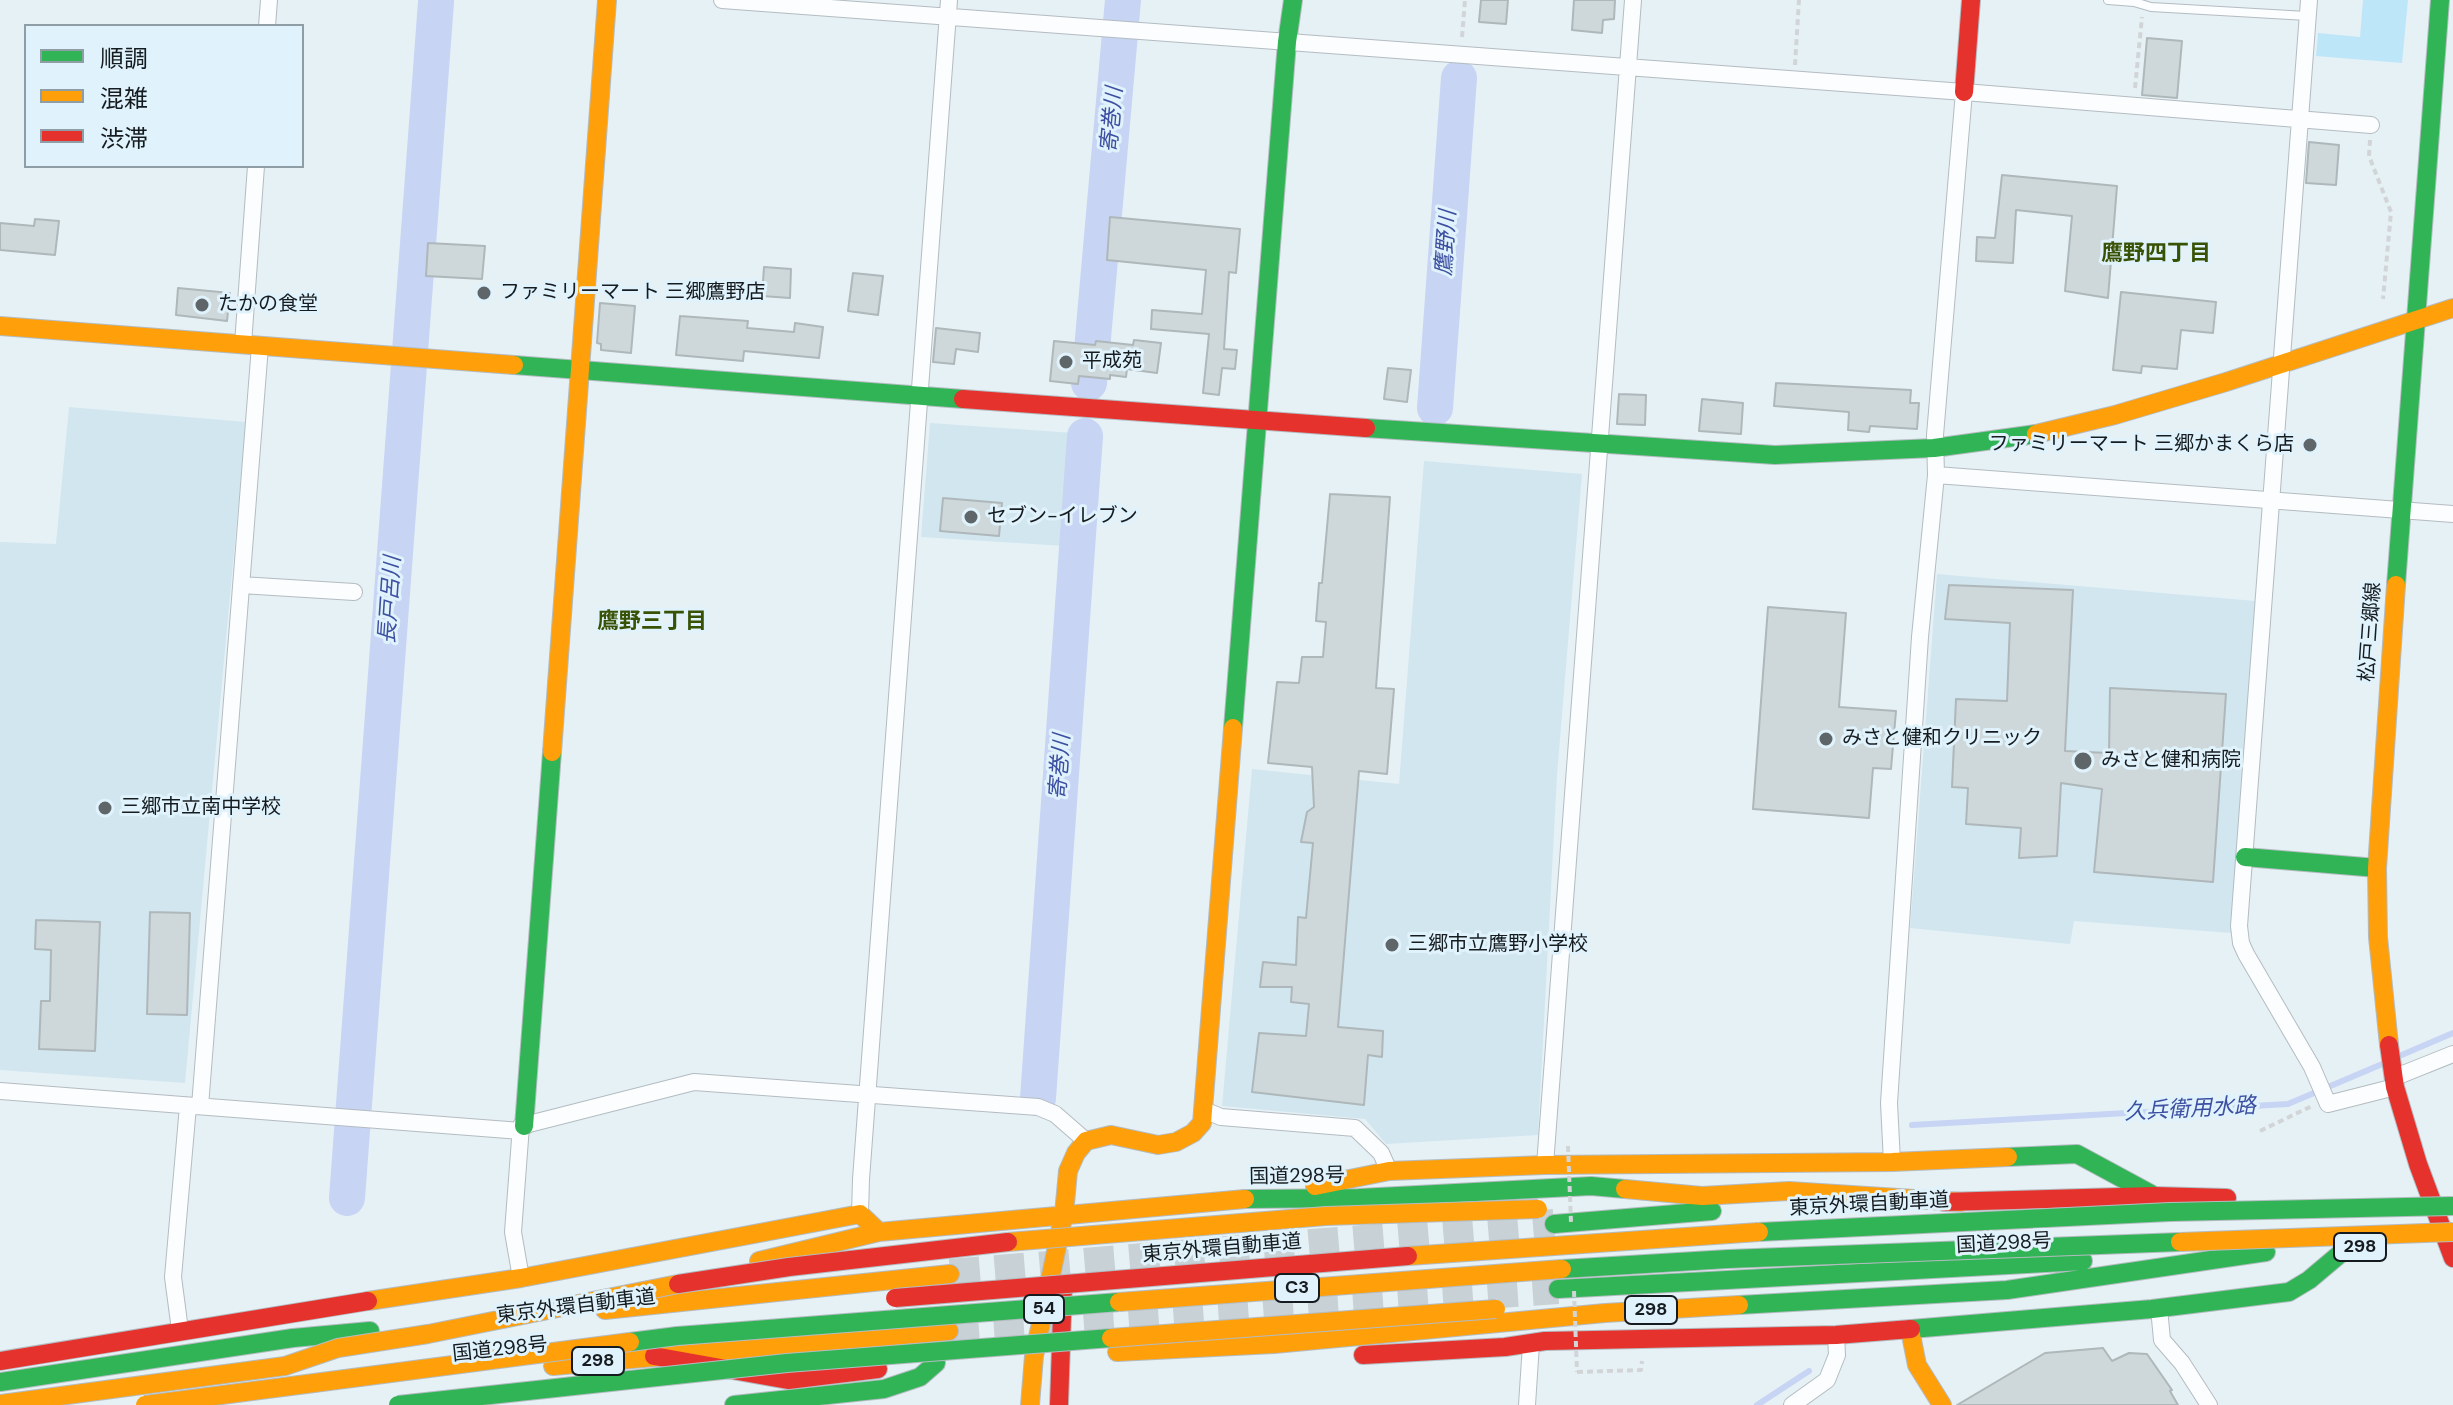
<!DOCTYPE html>
<html>
<head>
<meta charset="utf-8">
<style>
  body { margin:0 }
  #map { position:relative; width:2453px; height:1405px; overflow:hidden; background:#e6f1f6; font-family:"DM Sans","Noto Sans JP",sans-serif }
  canvas { display:block }
  .legend { position:absolute; left:24px; top:24px; width:280px; height:144px; box-sizing:border-box; background:#e0f3fc; border:2px solid #8f9da4; margin:0; padding:10px 14px; list-style:none; font-size:24px; color:#151b1f }
  .legend li { display:flex; align-items:center; gap:16px; height:40px }
  .legend b { width:40px; border:2px solid #8f9da4 }
</style>
</head>
<body>
<div id="map">
<canvas width="2453" height="1405"></canvas>
<ul class="legend">
<li><b style="height:10px;background:#30b455"></b>順調</li>
<li><b style="height:10px;background:#ff9f0a"></b>混雑</li>
<li><b style="height:10px;background:#e5322d"></b>渋滞</li>
</ul>
</div>
<script>
const context = document.querySelector('canvas').getContext('2d');
context.lineJoin = 'round';
function fillPath(path, color) { context.fillStyle = color; context.fill(path, 'evenodd'); }
const poly = rows => new Path2D(rows.map(r => 'M' + r).join(''));
function stroke(path, color, width, dash) { context.strokeStyle = color; context.lineWidth = width; context.lineCap = dash ? 'butt' : 'round'; context.setLineDash(dash || []); context.stroke(path); }
function write(font, color, halo, rows, align = 'center') {
  context.font = font + ' "DM Sans","Noto Sans JP",sans-serif'; context.lineWidth = 6; context.setLineDash([]); context.textBaseline = 'middle'; context.strokeStyle = halo; context.fillStyle = color; for (const [text, x, y, turn = 0] of rows) {
    context.save(); context.translate(x, y); context.rotate((+turn || 0) * Math.PI / 180); context.textAlign = isNaN(turn) ? turn : align; if (halo) context.strokeText(text, 0, 0); context.fillText(text, 0, 0); context.restore();
  }
}
fillPath(poly([
  [69,407,246,422,185,1083,0,1070,0,542,56,544],
  [930,423,1074,433,1065,546,921,537],
  [1424,461,1582,474,1557,775,1538,1135,1386,1144,1365,1119,1222,1106,1252,769,1399,784],
  [1937,574,2256,601,2231,933,2074,921,2070,944,1910,928]
]), '#d2e6ef');
fillPath(poly([
  [2363,0,2408,0,2402,63,2316,56,2318,33,2360,37]
]), '#bee6f9');
stroke(poly([
  [2397,1057,2453,1033],
  [1912,1125,2288,1104,2387,1062],
  [1757,1405,1809,1371]
]), '#c7d4f3', 6);
stroke(poly([
  [1089,383,1123,0],
  [1435,408,1459,78],
  [1038,1098,1085,436],
  [347,1198,436,2]
]), '#c7d4f3', 36);
const building = poly([
  [1481,0,1508,0,1506,24,1479,22,1481,0],
  [1574,0,1615,0,1614,19,1603,20,1602,33,1572,30,1574,0],
  [2147,38,2182,41,2177,98,2142,95,2147,38],
  [2309,142,2339,145,2336,185,2306,183,2309,142],
  [2002,175,2117,186,2108,298,2065,291,2072,216,2016,210,2013,263,1976,261,1977,237,1995,238,2002,175],
  [1110,217,1240,229,1236,273,1229,272,1224,349,1237,350,1235,369,1222,368,1219,395,1203,393,1209,334,1151,329,1152,310,1202,314,1206,270,1107,260,1110,217],
  [35,219,59,221,55,255,0,250,0,223,34,226,35,219],
  [428,243,485,246,482,279,426,276,428,243],
  [764,267,791,269,790,298,762,296,764,267],
  [853,273,883,276,878,315,848,311,853,273],
  [178,288,230,293,227,321,176,315,178,288],
  [2121,292,2216,302,2213,333,2181,330,2177,369,2142,366,2141,373,2113,370,2121,292],
  [600,303,635,306,631,353,601,350,601,344,597,343,600,303],
  [680,316,748,321,747,328,794,332,795,323,823,327,819,358,744,351,743,361,676,355,680,316],
  [936,328,980,333,978,352,956,349,954,364,933,362,936,328],
  [1134,340,1161,343,1157,373,1127,369,1126,377,1110,375,1110,379,1079,376,1078,384,1050,381,1054,341,1095,345,1096,341,1133,345,1134,340],
  [1388,368,1411,370,1407,402,1384,399,1388,368],
  [1776,383,1911,390,1910,403,1919,403,1917,429,1870,426,1869,432,1848,430,1849,412,1774,406,1776,383],
  [1619,394,1646,395,1645,425,1617,424,1619,394],
  [1702,399,1743,403,1741,434,1699,431,1702,399],
  [1330,494,1390,497,1376,688,1394,689,1387,774,1359,771,1338,1027,1383,1031,1382,1057,1368,1055,1364,1105,1252,1092,1259,1033,1306,1036,1309,1004,1291,1002,1292,987,1260,987,1263,962,1296,965,1298,917,1306,918,1313,843,1301,842,1307,812,1314,807,1312,767,1268,763,1277,682,1299,683,1302,657,1323,657,1326,622,1316,621,1319,583,1322,583,1330,494],
  [943,498,1002,503,999,536,940,531,943,498],
  [1949,585,2073,590,2065,751,2109,753,2110,688,2226,694,2213,882,2094,872,2102,789,2061,783,2057,856,2019,858,2021,828,1966,824,1968,788,1952,787,1956,699,2007,701,2010,623,1945,619,1949,585],
  [1768,607,1846,613,1839,707,1896,711,1891,769,1873,768,1869,818,1753,809,1768,607],
  [150,912,190,913,187,1015,147,1014,150,912],
  [36,920,100,922,95,1051,39,1049,41,1001,50,1001,51,950,35,949,36,920],
  [2103,1348,2112,1361,2129,1353,2147,1354,2172,1390,2170,1391,2178,1405,1957,1405,2045,1353,2103,1348]
]);
fillPath(building, '#ced7d9');
stroke(building, '#aeb7ba', 2);
stroke(poly([
  [950,1274,1554,1224],
  [949,1331,1558,1289]
]), '#c7d1d6', 30, [30, 15]);
const lane = poly([
  [2108,0,2134,2,2151,7,2307,16]
]);
const street = poly([
  [722,0,1964,92,2371,125],
  [2309,0,2239,926,2241,943,2246,954,2312,1067,2328,1104,2395,1087],
  [267,26,269,0],
  [243,344,256,166],
  [1936,475,2453,514],
  [241,585,354,592],
  [2393,1078,2453,1054],
  [0,1091,521,1131],
  [200,1106,260,346],
  [1204,1110,1221,1117,1355,1128,1381,1153,1389,1171],
  [1892,1162,1889,1103,1920,637,1936,475,1935,435,1964,92],
  [1545,1165,1633,0],
  [860,1214,861,1179,949,0],
  [521,1278,513,1232,521,1126,694,1082,1038,1107,1055,1114,1086,1141],
  [2159,1308,2162,1340,2182,1363,2209,1405],
  [180,1330,173,1277,188,1106],
  [1527,1405,1531,1344],
  [1792,1405,1827,1380,1837,1355,1836,1335]
]);
const fast = poly([
  [514,365,963,399],
  [1366,428,1775,455,1934,448,2036,434],
  [2396,585,2440,0],
  [1233,728,1287,42,1293,0],
  [2245,857,2377,868],
  [524,1126,552,752],
  [2008,1157,2077,1154,2151,1194],
  [1245,1199,1359,1198,1591,1186,1625,1189],
  [1554,1224,1712,1211],
  [1558,1289,2083,1261],
  [1739,1305,2007,1290,2266,1252],
  [1911,1329,2152,1309,2289,1292,2309,1280,2347,1248],
  [0,1382,293,1338,370,1331],
  [734,1405,884,1389,920,1377,936,1363]
]);
const slow = poly([
  [0,326,514,365],
  [2036,434,2115,415,2226,382,2453,308],
  [552,752,607,0],
  [2389,1045,2378,937,2377,868,2396,585],
  [1315,1186,1389,1171,1545,1165,1892,1162,2008,1157],
  [1625,1189,1702,1196,1789,1191,1961,1202],
  [1064,1214,1068,1171,1076,1153,1086,1141,1111,1135,1158,1145,1176,1142,1193,1133,1202,1123,1233,728],
  [759,1261,879,1232,1245,1199],
  [368,1301,521,1278,860,1214,879,1232],
  [605,1310,950,1274],
  [1910,1330,1917,1365,1942,1405],
  [1117,1352,1274,1344,1605,1313,1739,1305],
  [553,1366,949,1331],
  [0,1404,285,1366],
  [1030,1405,1034,1356,1063,1218]
]);
const jam = poly([
  [1964,92,1971,0],
  [963,399,1366,428],
  [2389,1045,2395,1087,2418,1164,2453,1258],
  [1943,1202,2154,1196,2227,1198],
  [1363,1355,1505,1347,1545,1341,1836,1335,1911,1329],
  [654,1356,788,1380,878,1369],
  [0,1361,368,1301],
  [1059,1405,1063,1286]
]);
stroke(lane, '#b4bcc1', 10);
stroke(street, '#b4bcc1', 18);
stroke(fast, '#b4bcc1', 20);
stroke(slow, '#b4bcc1', 20);
stroke(jam, '#b4bcc1', 20);
stroke(poly([
  [1462,37,1465,0],
  [1795,65,1799,0],
  [2135,88,2142,17],
  [2370,140,2369,156,2391,212,2383,299],
  [2260,1131,2312,1106],
  [1577,1372,1641,1370,1642,1361]
]), '#d2d5d7', 4, [6, 4]);
stroke(lane, '#fbfdfe', 8);
stroke(street, '#fbfdfe', 16);
stroke(fast, '#30b455', 18);
stroke(slow, '#ff9f0a', 18);
stroke(jam, '#e5322d', 18);
const fastBridge = poly([
  [1759,1232,2170,1212,2453,1206],
  [1562,1269,1728,1259,2180,1242],
  [630,1342,677,1336,1119,1302],
  [398,1405,787,1363,1111,1338]
]);
const slowBridge = poly([
  [1008,1242,1326,1216,1538,1209],
  [2180,1242,2453,1232],
  [1408,1256,1759,1232],
  [1119,1302,1562,1269],
  [1111,1338,1496,1309],
  [285,1366,338,1348,428,1334,678,1284],
  [145,1405,630,1342]
]);
const jamBridge = poly([
  [678,1284,789,1267,1008,1242],
  [895,1298,1408,1256]
]);
stroke(fastBridge, '#b4bcc1', 20, []);
stroke(slowBridge, '#b4bcc1', 20, []);
stroke(jamBridge, '#b4bcc1', 20, []);
stroke(poly([
  [1568,1146,1571,1222],
  [1574,1291,1577,1372]
]), '#d2d5d7', 4, [6, 4]);
stroke(fastBridge, '#30b455', 18);
stroke(slowBridge, '#ff9f0a', 18);
stroke(jamBridge, '#e5322d', 18);
for (const [x, y, r, color] of [
  [484,293,8,"#5e666a"],
  [202,305,8,"#5e666a"],
  [1066,362,8,"#5e666a"],
  [2310,445,8,"#5e666a"],
  [971,517,8,"#5e666a"],
  [1826,739,8,"#5e666a"],
  [2083,761,10,"#5e666a"],
  [105,808,8,"#5e666a"],
  [1392,945,8,"#5e666a"]
]) { const dot = new Path2D(); dot.arc(x, y, r, 0, 2 * Math.PI); context.fillStyle = color; context.fill(dot); stroke(dot, '#e0f3fc', 3); }
for (const [x, y, w] of [
  [2360,1247,52],
  [1297,1288,44],
  [1044,1309,40],
  [1651,1310,52],
  [598,1361,52]
]) { const box = new Path2D(); box.roundRect(x - w / 2, y - 14, w, 28, 6); context.fillStyle = '#e0f3fc'; context.fill(box); stroke(box, '#151b1f', 2); }
write('bold 18px', '#151b1f', null, [
  ["298",2360,1247],
  ["C3",1297,1288],
  ["54",1044,1309],
  ["298",1651,1310],
  ["298",598,1361]
]);
write('20px', '#151b1f', '#e0f3fc', [
  ["ファミリーマート 三郷鷹野店",500,293],
  ["たかの食堂",218,305],
  ["平成苑",1082,362],
  ["ファミリーマート 三郷かまくら店",2294,445,"right"],
  ["セブン-イレブン",987,517],
  ["みさと健和クリニック",1842,739],
  ["みさと健和病院",2101,761],
  ["三郷市立南中学校",121,808],
  ["三郷市立鷹野小学校",1408,945]
], 'left');
write('20px', '#151b1f', '#e0f3fc', [
  ["松戸三郷線",2371,632,-86],
  ["国道298号",1297,1177,-1],
  ["東京外環自動車道",1869,1205,-3],
  ["国道298号",2004,1244,-3],
  ["東京外環自動車道",1222,1249,-5],
  ["東京外環自動車道",576,1307,-7],
  ["国道298号",500,1350,-6]
]);
write('italic 22px', '#3d4fa0', '#e0f3fc', [
  ["寄巻川",1113,120,-85],
  ["鷹野川",1447,243,-86],
  ["長戸呂川",391,600,-86],
  ["寄巻川",1061,767,-86],
  ["久兵衛用水路",2190,1110,-3]
]);
write('bold 22px', '#395104', '#e0f3fc', [
  ["鷹野四丁目",2156,254],
  ["鷹野三丁目",652,622]
]);
</script>
</body>
</html>
